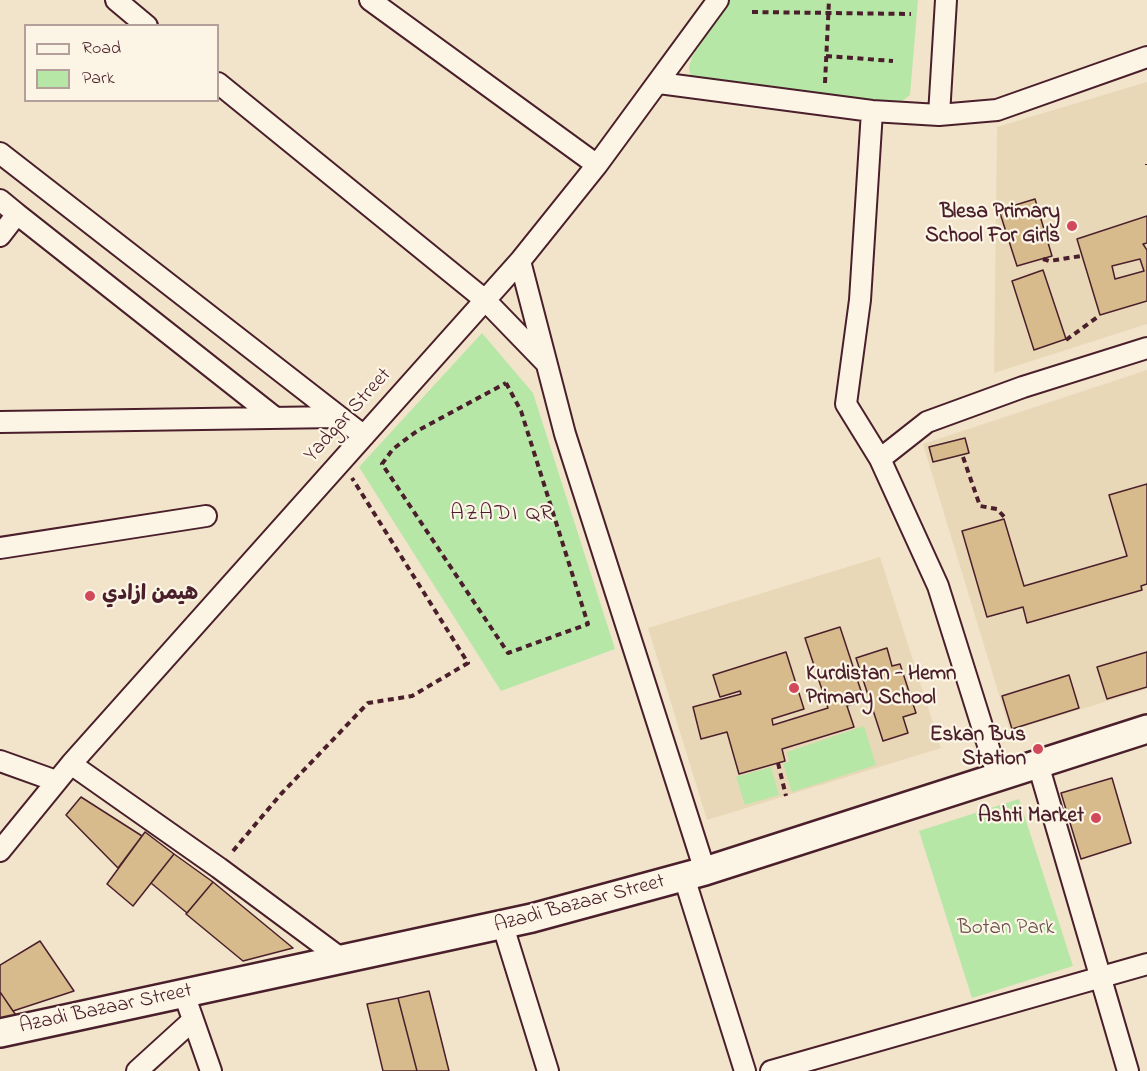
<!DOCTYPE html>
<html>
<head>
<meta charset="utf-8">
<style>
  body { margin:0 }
  #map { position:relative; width:1147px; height:1071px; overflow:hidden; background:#f1e4ca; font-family:"Indie Flower",sans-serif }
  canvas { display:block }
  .legend { position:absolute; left:24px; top:24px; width:195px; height:78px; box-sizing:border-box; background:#fcf5e5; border:2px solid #b59f9b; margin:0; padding:8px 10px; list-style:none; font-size:18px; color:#4a1f2b }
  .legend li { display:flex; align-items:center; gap:12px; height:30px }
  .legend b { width:30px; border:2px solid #b59f9b }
</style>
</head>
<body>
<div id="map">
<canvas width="1147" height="1071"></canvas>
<ul class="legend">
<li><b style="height:8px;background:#fcf5e5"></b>Road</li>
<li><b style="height:16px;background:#b7e7a7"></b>Park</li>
</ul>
</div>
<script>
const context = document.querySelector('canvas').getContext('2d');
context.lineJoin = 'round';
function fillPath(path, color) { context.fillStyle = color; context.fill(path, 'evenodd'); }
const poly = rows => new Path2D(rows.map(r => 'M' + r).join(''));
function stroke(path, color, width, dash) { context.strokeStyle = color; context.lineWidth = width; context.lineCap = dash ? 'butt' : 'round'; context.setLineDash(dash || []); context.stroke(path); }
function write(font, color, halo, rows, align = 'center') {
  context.font = font + ' "Indie Flower","Playpen Sans Arabic",sans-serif'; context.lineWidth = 4.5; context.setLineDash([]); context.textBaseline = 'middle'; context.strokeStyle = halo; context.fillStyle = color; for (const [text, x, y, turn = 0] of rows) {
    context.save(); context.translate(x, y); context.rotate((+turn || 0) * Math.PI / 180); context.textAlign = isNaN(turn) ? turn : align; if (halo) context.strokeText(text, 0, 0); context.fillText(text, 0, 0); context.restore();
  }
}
fillPath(poly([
  [1147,82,1147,324,994,373,997,127],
  [1147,370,1147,689,1010,731,923,444],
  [880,557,941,748,707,820,648,628]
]), '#e9d8b7');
fillPath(poly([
  [729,0,918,0,910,95,901,102,888,104,691,79,689,67,692,57],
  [482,333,533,393,615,649,501,691,359,467],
  [864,726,876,765,792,792,783,764,789,761,787,752],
  [771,767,779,795,745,805,736,777],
  [1019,799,1073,966,972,998,919,831]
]), '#b7e7a7');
const building = poly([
  [1035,199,1052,256,1017,266,999,210,1035,199],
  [1147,216,1147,243,1143,244,1147,250,1147,301,1100,315,1077,239,1147,216],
  [1140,259,1144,271,1115,279,1112,266,1140,259],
  [1043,270,1066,339,1034,350,1012,281,1043,270],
  [965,438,969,453,933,462,929,447,965,438],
  [1147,484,1147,584,1141,586,1142,590,1027,623,1023,607,987,617,962,531,1004,519,1024,586,1127,556,1109,495,1147,484],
  [840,627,864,700,847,706,854,727,782,749,785,761,739,774,727,732,701,739,693,707,741,694,740,691,720,697,713,675,786,652,804,709,772,719,773,725,828,708,805,638,840,627],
  [887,648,892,666,900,664,916,713,903,717,908,733,883,741,856,658,887,648],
  [1147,652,1147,687,1107,699,1097,667,1147,652],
  [1069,675,1079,708,1012,729,1002,696,1069,675],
  [1112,778,1131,843,1081,859,1061,793,1112,778],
  [81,797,142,836,118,868,66,815,81,797],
  [145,832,174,854,133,906,107,884,145,832],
  [174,854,213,882,187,913,151,883,174,854],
  [213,882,293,948,243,961,186,914,213,882],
  [40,941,74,991,13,1011,0,992,0,965,40,941],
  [429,991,449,1071,417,1071,398,998,429,991],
  [0,992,13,1011,16,1015,0,1018,0,992],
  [398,998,417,1071,383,1071,367,1004,398,998]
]);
fillPath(building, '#d7bb8c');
stroke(building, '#4a1f2b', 1.5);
const street = poly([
  [116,0,147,26],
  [370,0,597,165],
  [218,83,485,300,546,363],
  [659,83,872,111,939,115,997,110,1147,57],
  [872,111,860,300,846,404,880,459,938,586,998,777],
  [939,115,946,0],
  [0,153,364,436],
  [0,200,17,214],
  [0,236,17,214,273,416],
  [520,261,565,434,705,871],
  [0,422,337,417],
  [880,459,927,422,1023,387,1147,348],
  [0,548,206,516],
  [0,761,56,781],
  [71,764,219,868,343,960],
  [1038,764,1128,1071],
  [0,851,71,764,520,261,597,165,718,0],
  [684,877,745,1071],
  [503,926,548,1071],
  [184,994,211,1071],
  [137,1071,193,1020],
  [771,1071,1147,964]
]);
const secondary = poly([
  [0,1033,532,918,705,871,1147,729]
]);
stroke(street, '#4a1f2b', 24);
stroke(secondary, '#4a1f2b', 32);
stroke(poly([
  [752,12,911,14],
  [826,56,893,61],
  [825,83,829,0],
  [1147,164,1147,165],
  [1043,259,1049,261,1081,256],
  [1066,340,1099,316],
  [506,383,521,411,588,624,508,653,382,464,393,449,417,431,506,383],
  [963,457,980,506,997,509,1007,520],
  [778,763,786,796],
  [233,851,281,794,368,703,412,696,468,663,352,478]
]), '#4a1f2b', 4, [6, 4.5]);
stroke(street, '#fcf5e5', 20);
stroke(secondary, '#fcf5e5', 27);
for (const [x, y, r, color] of [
  [1072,226,6,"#d1495b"],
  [90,596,6,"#d1495b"],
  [794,688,6,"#d1495b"],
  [1038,749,6,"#d1495b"],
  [1096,818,6,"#d1495b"]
]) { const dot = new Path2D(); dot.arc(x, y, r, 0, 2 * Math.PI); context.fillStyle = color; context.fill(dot); stroke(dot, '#fcf5e5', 2); }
write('bold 21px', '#4a1f2b', '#fcf5e5', [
  ["Blesa Primary",1060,214],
  ["School For Girls",1060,238],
  ["هيمن ازادي",102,596,"left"],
  ["Kurdistan - Hemn",806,676,"left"],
  ["Primary School",806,700,"left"],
  ["Eskan Bus",1026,737],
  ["Station",1026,761],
  ["Ashti Market",1084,818]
], 'right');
write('21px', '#4a1f2b', '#fcf5e5', [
  ["Yadgar Street",349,416,-48],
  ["Azadi Bazaar Street",580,905,-15],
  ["Azadi Bazaar Street",106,1010,-12]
]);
write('21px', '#65514a', '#fcf5e5', [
  ["Botan Park",1006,930]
]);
context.letterSpacing = '1.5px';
write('22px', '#4a1f2b', '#fcf5e5', [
  ["AZADI QR",502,515]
]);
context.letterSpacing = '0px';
</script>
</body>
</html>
